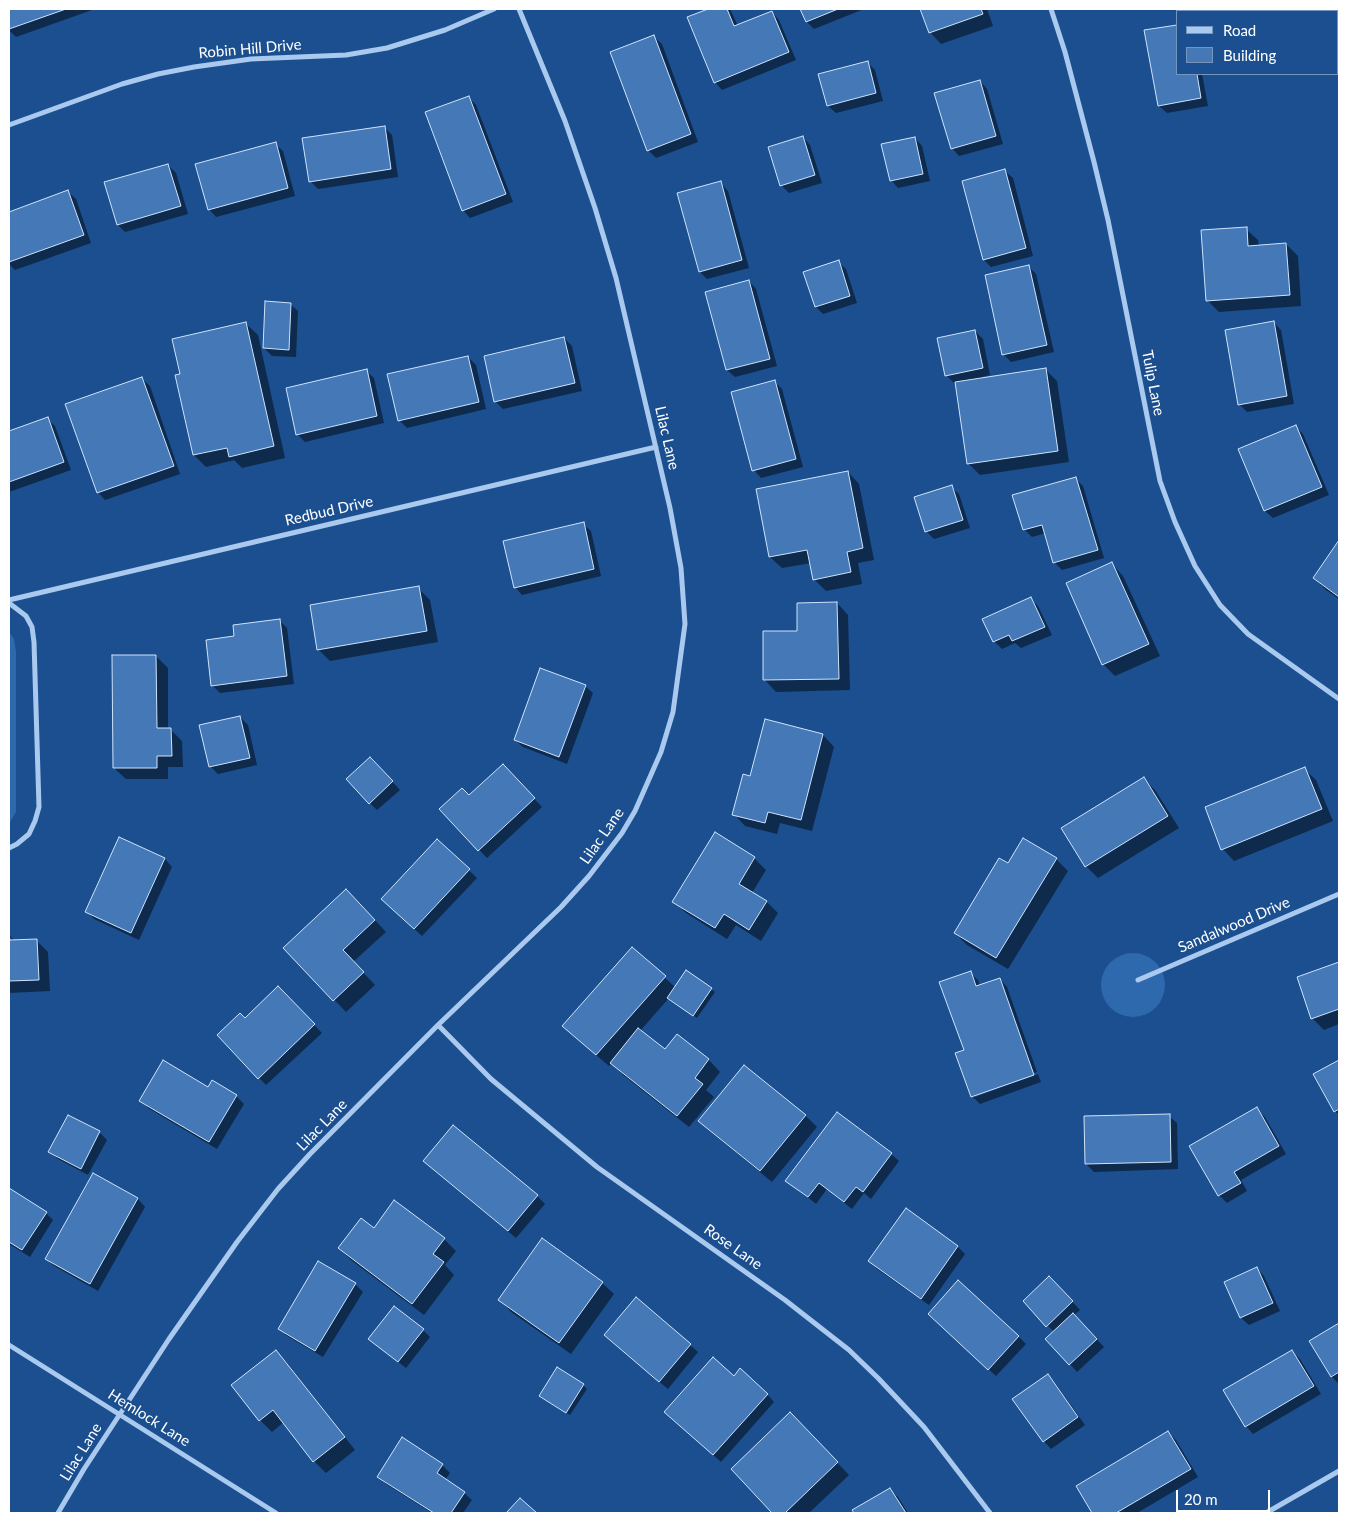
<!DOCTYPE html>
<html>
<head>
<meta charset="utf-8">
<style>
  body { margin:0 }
  #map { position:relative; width:1348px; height:1522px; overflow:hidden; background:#1b4f8f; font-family:Lato,sans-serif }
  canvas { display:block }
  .frame { position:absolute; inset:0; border:10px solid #fff; pointer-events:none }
  .legend { position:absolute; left:1176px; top:10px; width:162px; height:65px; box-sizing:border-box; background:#1b4f8f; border:1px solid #7695bc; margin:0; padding:6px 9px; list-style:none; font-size:15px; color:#fff }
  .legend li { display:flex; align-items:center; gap:10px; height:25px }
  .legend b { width:25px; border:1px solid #7695bc }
  .scale { position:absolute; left:1176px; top:1490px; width:94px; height:22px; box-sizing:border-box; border:2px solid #fff; border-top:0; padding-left:6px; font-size:15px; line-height:18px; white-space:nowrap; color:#fff; -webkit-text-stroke:4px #1b4f8f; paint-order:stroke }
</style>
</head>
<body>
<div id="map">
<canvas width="1348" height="1522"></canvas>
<div class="frame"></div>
<ul class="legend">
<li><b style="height:6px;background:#a9c9ee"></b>Road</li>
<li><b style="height:14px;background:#4478b7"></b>Building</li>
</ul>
<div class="scale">20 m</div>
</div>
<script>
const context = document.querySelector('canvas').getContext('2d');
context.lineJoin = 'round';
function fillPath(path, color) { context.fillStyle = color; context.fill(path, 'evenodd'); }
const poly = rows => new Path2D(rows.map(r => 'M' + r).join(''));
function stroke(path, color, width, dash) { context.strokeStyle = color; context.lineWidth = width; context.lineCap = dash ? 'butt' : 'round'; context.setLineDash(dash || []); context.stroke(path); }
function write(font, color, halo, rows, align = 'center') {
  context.font = font + ' Lato,sans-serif'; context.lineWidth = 4; context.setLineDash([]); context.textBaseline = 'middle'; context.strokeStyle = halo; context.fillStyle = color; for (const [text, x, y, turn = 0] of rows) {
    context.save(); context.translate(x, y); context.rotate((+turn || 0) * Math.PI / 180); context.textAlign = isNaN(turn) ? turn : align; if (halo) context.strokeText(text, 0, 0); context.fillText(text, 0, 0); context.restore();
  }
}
fillPath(poly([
  [9,632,14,639,16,652,16,812,9,824],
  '1101 985a32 32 0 1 1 64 0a32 32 0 1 1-64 0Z'
]), '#2e69ad');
fillPath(poly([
  [9,9,92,9,92,10,16,37,9,30],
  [711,9,730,9,738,26,772,12,779,20,796,60,722,90,715,82,689,18],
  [801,9,864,9,814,29,807,22],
  [921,9,987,9,993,26,941,44,930,32],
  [654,37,662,44,698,142,656,158,648,150],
  [867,62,875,70,883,101,836,113,828,106],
  [1177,74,1202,74,1208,106,1167,113,1159,106],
  [980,81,987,89,1003,144,959,156,952,148],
  [468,97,476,105,513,202,470,218,463,210],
  [384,127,392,135,398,177,318,189,310,181],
  [803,137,810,145,822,183,789,193,781,185],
  [915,138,922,146,930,181,898,188,891,180],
  [275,144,283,151,295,196,216,217,209,209],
  [168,165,176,173,188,214,125,232,118,225],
  [1005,171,1013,178,1033,256,991,267,984,260],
  [721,183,728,191,749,268,707,279,700,272],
  [68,192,76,199,91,243,15,270,9,264,9,213],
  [1246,229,1258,240,1259,246,1286,244,1298,256,1301,306,1219,312,1207,300],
  [838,262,846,269,857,303,823,314,816,307],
  [1028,266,1036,274,1054,352,1011,362,1003,354],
  [749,281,756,289,777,366,735,377,727,370,707,292],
  [290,304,298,311,296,357,272,356,264,348],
  [1273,322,1281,330,1294,404,1247,412,1239,404],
  [246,324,258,335,285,458,242,468,234,460,206,467,194,455,176,376,182,374],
  [975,331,983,339,990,375,982,377,982,379,1046,370,1057,381,1069,462,980,475,968,463,956,382,954,383,946,375],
  [564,338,572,346,582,391,503,409,496,402],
  [468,357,476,365,486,409,407,428,399,420],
  [366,371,374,378,384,423,305,442,297,434],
  [142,379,150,386,180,474,105,500,98,492],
  [775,382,782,389,803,467,761,478,754,470],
  [47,419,55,426,71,470,9,492,9,432],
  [1295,426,1303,434,1329,495,1273,518,1265,511,1240,449],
  [848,472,859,484,874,560,858,563,862,584,826,591,814,579,811,563,782,568,770,557],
  [1075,478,1083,486,1104,558,1062,570,1054,562,1046,533,1032,537,1024,529],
  [951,487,959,494,970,528,934,539,926,531],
  [583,524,591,531,601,576,522,595,515,587],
  [1339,542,1339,599,1326,590,1314,578],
  [1112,564,1123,576,1160,656,1115,676,1103,664],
  [418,588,430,600,438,642,330,661,319,650],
  [1030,598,1038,606,1052,635,1021,648,1015,643,1002,649,994,641],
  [837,603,848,615,850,690,776,692,765,680,798,632],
  [279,620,287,628,294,684,220,693,212,685,235,637],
  [156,656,168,668,168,730,171,730,182,741,183,767,168,767,168,779,126,779,114,768],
  [585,686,593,693,567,764,523,747,515,740],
  [240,717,248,725,257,765,218,774,210,766],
  [823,735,834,747,812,831,780,823,777,834,745,826,734,814,751,777],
  [370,758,400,790,377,810,370,803],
  [1304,769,1316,780,1333,821,1234,861,1223,849],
  [510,773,542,807,487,858,441,809,469,797],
  [1144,779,1155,790,1179,828,1098,878,1086,866],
  [120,839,165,859,172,867,139,940,94,919,86,911],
  [437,840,477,878,422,936,390,906],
  [754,858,766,870,752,893,767,902,778,913,761,941,736,925,727,939,686,913,674,902],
  [1056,859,1068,871,1008,969,967,945,955,933,1008,865],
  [358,902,386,932,353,962,375,985,346,1012,285,948],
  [9,935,15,941,37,941,48,952,50,991,9,993],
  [632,948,676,988,711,989,715,992,697,1018,669,998,640,1031,665,1051,677,1036,709,1060,720,1072,706,1090,714,1097,689,1127,623,1075,612,1063,609,1066,575,1037],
  [1339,963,1339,1024,1324,1030,1312,1018,1298,978],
  [970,973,978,980,980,986,1000,979,1007,987,1037,1072,975,1094,975,1097,1038,1074,1041,1082,980,1104,972,1096,965,1051],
  [278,988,322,1033,266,1085,218,1035,245,1019],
  [1339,1061,1339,1115,1335,1111,1315,1075],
  [744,1066,806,1116,817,1127,772,1182,711,1132,700,1120],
  [208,1088,236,1096,244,1104,217,1149,148,1108,141,1100],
  [1257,1109,1265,1117,1286,1154,1241,1180,1247,1191,1227,1203,1219,1195],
  [69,1116,99,1132,107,1140,88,1175,58,1159,50,1152],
  [1169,1116,1177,1123,1178,1169,1094,1172,1086,1164],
  [891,1154,899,1161,871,1199,864,1193,852,1209,827,1189,816,1204,787,1180],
  [424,1161,537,1196,545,1204,516,1238],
  [94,1175,138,1199,145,1207,98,1291,54,1266,46,1259],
  [9,1190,46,1213,53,1220,30,1257,9,1244],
  [395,1202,444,1239,456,1251,445,1265,454,1275,424,1315,351,1260,339,1248,374,1229],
  [906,1210,958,1247,965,1254,929,1305,877,1269,870,1261],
  [1257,1268,1264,1276,1280,1311,1249,1325,1241,1318,1225,1282],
  [1049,1277,1080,1310,1074,1315,1104,1347,1077,1372,1070,1364,1054,1332,1024,1301],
  [602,1283,614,1294,571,1354,511,1312,500,1300],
  [355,1284,363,1292,323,1357,287,1336,279,1329],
  [636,1299,698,1352,668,1389,613,1342],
  [937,1322,1018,1336,1026,1344,996,1376],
  [1339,1325,1339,1384,1332,1377,1310,1342],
  [423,1330,430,1337,406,1368,369,1339],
  [275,1351,287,1363,355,1450,326,1473,314,1461,284,1422,272,1432,260,1420,232,1385],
  [1292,1351,1300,1359,1321,1394,1253,1434,1246,1426],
  [1048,1376,1055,1383,1085,1425,1051,1449,1044,1441],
  [734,1378,767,1394,774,1402,721,1462,673,1419],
  [583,1385,587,1389,570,1415,544,1399],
  [802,1426,849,1475,809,1513,774,1513,732,1469],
  [1168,1433,1176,1440,1198,1477,1137,1513,1093,1513,1077,1487],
  [402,1439,442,1465,450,1473,445,1480,464,1493,472,1500,463,1513,432,1513,386,1484,378,1476],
  [890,1490,898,1497,908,1513,855,1513,854,1511]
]), '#0007');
const building = poly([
  [9,9,66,9,9,29,9,9],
  [708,9,727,9,734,26,772,11,789,52,714,83,687,17,708,9],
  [800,9,838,9,806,22,800,9],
  [920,9,981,9,983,14,929,33,920,9],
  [1177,25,1177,74,1197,74,1201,98,1158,106,1144,30,1177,25],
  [654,35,691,134,647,151,610,52,654,35],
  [868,61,876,93,827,106,818,74,868,61],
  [980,80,996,136,951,149,934,93,980,80],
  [469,96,506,194,462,211,425,112,469,96],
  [385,126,391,169,309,182,302,138,385,126],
  [803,136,815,175,780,186,768,147,803,136],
  [915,137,923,174,890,181,881,144,915,137],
  [276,142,288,188,208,210,195,164,276,142],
  [168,164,181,206,117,225,104,182,168,164],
  [1005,169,1026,248,983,260,962,181,1005,169],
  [721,181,742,260,699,272,677,193,721,181],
  [68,190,84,235,9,262,9,212,68,190],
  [1247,227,1248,246,1286,243,1290,295,1206,301,1201,230,1247,227],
  [839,260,850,296,815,307,803,272,839,260],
  [1029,265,1047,345,1002,355,985,275,1029,265],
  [749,280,770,359,726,370,705,292,749,280],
  [265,301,291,303,289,350,263,348,265,301],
  [1274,321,1287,396,1238,405,1225,330,1274,321],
  [246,322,274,446,229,457,227,448,193,455,175,375,180,374,172,339,246,322],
  [975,330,983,368,945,376,937,338,975,330],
  [564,337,575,383,494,402,484,356,564,337],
  [468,356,479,402,398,421,387,374,468,356],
  [1046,368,1058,451,967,464,955,382,1046,368],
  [367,369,377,416,296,435,286,388,367,369],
  [142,377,174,466,97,493,65,404,142,377],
  [775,380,796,459,752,471,731,392,775,380],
  [48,417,64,462,9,482,9,431,48,417],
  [1296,425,1322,487,1264,511,1238,449,1296,425],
  [848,471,863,548,847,552,851,572,813,580,807,550,769,557,756,489,848,471],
  [1076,477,1098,550,1053,563,1042,525,1023,530,1012,495,1076,477],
  [952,485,963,520,925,532,914,497,952,485],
  [584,522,594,569,514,588,503,541,584,522],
  [1339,540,1339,597,1313,578,1339,540],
  [1112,562,1149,644,1102,665,1066,583,1112,562],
  [419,586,427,631,317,650,310,605,419,586],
  [1031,597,1045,627,1012,641,1009,635,993,642,982,619,1031,597],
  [837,602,839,679,763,680,763,631,797,631,797,603,837,602],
  [280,619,287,676,211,686,206,640,234,636,233,625,280,619],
  [112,655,156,655,157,728,171,728,172,756,157,756,157,768,113,768,112,655],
  [540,668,586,685,559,757,514,740,540,668],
  [240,716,250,758,209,767,199,725,240,716],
  [765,719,823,734,801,820,768,812,765,823,732,815,743,774,750,776,765,719],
  [370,757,393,781,369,804,346,779,370,757],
  [503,764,535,798,478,851,439,809,462,788,469,795,503,764],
  [1305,767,1322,809,1221,850,1205,807,1305,767],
  [1144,777,1168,816,1085,867,1061,828,1144,777],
  [715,832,755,857,739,884,767,901,749,930,724,914,715,928,672,902,715,832],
  [119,837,165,858,131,933,85,912,119,837],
  [1023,838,1057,858,996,958,954,933,999,858,1008,863,1023,838],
  [437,839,470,869,414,929,381,899,437,839],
  [346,889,375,920,343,950,364,972,333,1001,283,948,346,889],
  [9,934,10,940,37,939,39,980,9,981,9,934],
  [632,947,666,976,596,1055,562,1026,632,947],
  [1339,962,1339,1009,1311,1019,1297,977,1339,962],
  [686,970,712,988,693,1016,667,998,686,970],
  [971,971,976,986,1000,978,1034,1075,971,1097,955,1053,964,1050,939,982,971,971],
  [278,986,315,1024,258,1079,217,1035,240,1013,245,1018,278,986],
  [638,1028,665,1049,677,1034,709,1059,695,1078,703,1084,677,1116,610,1063,638,1028],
  [163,1060,208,1087,212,1080,237,1095,209,1142,139,1101,163,1060],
  [1339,1060,1339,1109,1334,1112,1313,1074,1339,1060],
  [744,1065,806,1115,760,1171,698,1121,744,1065],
  [1257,1107,1279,1146,1234,1172,1241,1183,1218,1196,1189,1146,1257,1107],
  [837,1112,892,1153,863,1192,856,1187,844,1202,819,1183,808,1197,785,1181,837,1112],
  [1170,1114,1171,1162,1085,1164,1084,1116,1170,1114],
  [68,1115,100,1131,81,1169,48,1152,68,1115],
  [453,1125,538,1195,508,1231,423,1161,453,1125],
  [93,1173,138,1198,90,1284,45,1259,93,1173],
  [9,1188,47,1212,22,1250,9,1242,9,1188],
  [394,1200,445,1238,433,1254,444,1262,412,1304,338,1248,361,1218,374,1228,394,1200],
  [906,1208,958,1246,921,1299,868,1261,906,1208],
  [542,1238,603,1282,559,1343,498,1300,542,1238],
  [318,1261,356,1283,315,1351,278,1329,318,1261],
  [1257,1267,1273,1303,1240,1318,1224,1282,1257,1267],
  [1049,1276,1073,1301,1046,1327,1023,1301,1049,1276],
  [958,1280,1019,1336,988,1370,928,1314,958,1280],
  [636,1297,691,1344,659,1382,604,1335,636,1297],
  [394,1306,424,1329,398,1362,368,1339,394,1306],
  [1073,1313,1097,1339,1069,1365,1045,1339,1073,1313],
  [1339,1323,1339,1372,1331,1377,1309,1341,1339,1323],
  [276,1350,345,1437,313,1462,273,1410,259,1421,231,1385,276,1350],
  [1292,1350,1314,1386,1245,1427,1223,1390,1292,1350],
  [713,1357,734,1376,740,1368,768,1394,713,1455,664,1412,713,1357],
  [557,1367,584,1384,566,1413,539,1396,557,1367],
  [1048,1374,1078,1417,1043,1442,1012,1399,1048,1374],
  [790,1412,838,1462,785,1513,772,1513,731,1469,790,1412],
  [1168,1431,1191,1469,1116,1513,1092,1513,1076,1486,1168,1431],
  [402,1437,443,1464,437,1473,465,1492,451,1513,434,1513,377,1477,402,1437],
  [890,1488,906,1513,854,1513,852,1510,890,1488],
  [520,1498,537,1513,506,1513,520,1498]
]);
fillPath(building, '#4478b7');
stroke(building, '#cfe3fa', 1);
stroke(poly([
  [1051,9,1065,52,1094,162,1108,220,1160,481,1175,522,1195,566,1220,605,1248,634,1339,699],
  [9,125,122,84,158,74,194,67,251,59,346,55,387,48,445,30,494,9],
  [9,600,656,447],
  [9,603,26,616,32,627,34,642,39,807,35,821,29,834,17,844,9,848],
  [1138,980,1339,894],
  [438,1025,491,1079,597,1167,785,1300,849,1350,878,1378,924,1427,990,1513],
  [9,1345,276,1513],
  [58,1513,84,1469,169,1339,237,1242,278,1189,310,1154,438,1025,561,907,589,876,622,833,635,811,661,752,673,712,685,624,681,568,670,508,616,278,595,208,565,121,519,9],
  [1266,1513,1339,1471]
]), '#a9c9ee', 5);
write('15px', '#fff', '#1b4f8f', [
  ["Robin Hill Drive",250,49,-5],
  ["Tulip Lane",1153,383,79],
  ["Lilac Lane",667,438,77],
  ["Redbud Drive",329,511,-13],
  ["Lilac Lane",602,836,-55],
  ["Sandalwood Drive",1234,925,-23],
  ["Lilac Lane",322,1125,-46],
  ["Rose Lane",733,1247,35],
  ["Hemlock Lane",149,1418,32],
  ["Lilac Lane",81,1452,-58]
]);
</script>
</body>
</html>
